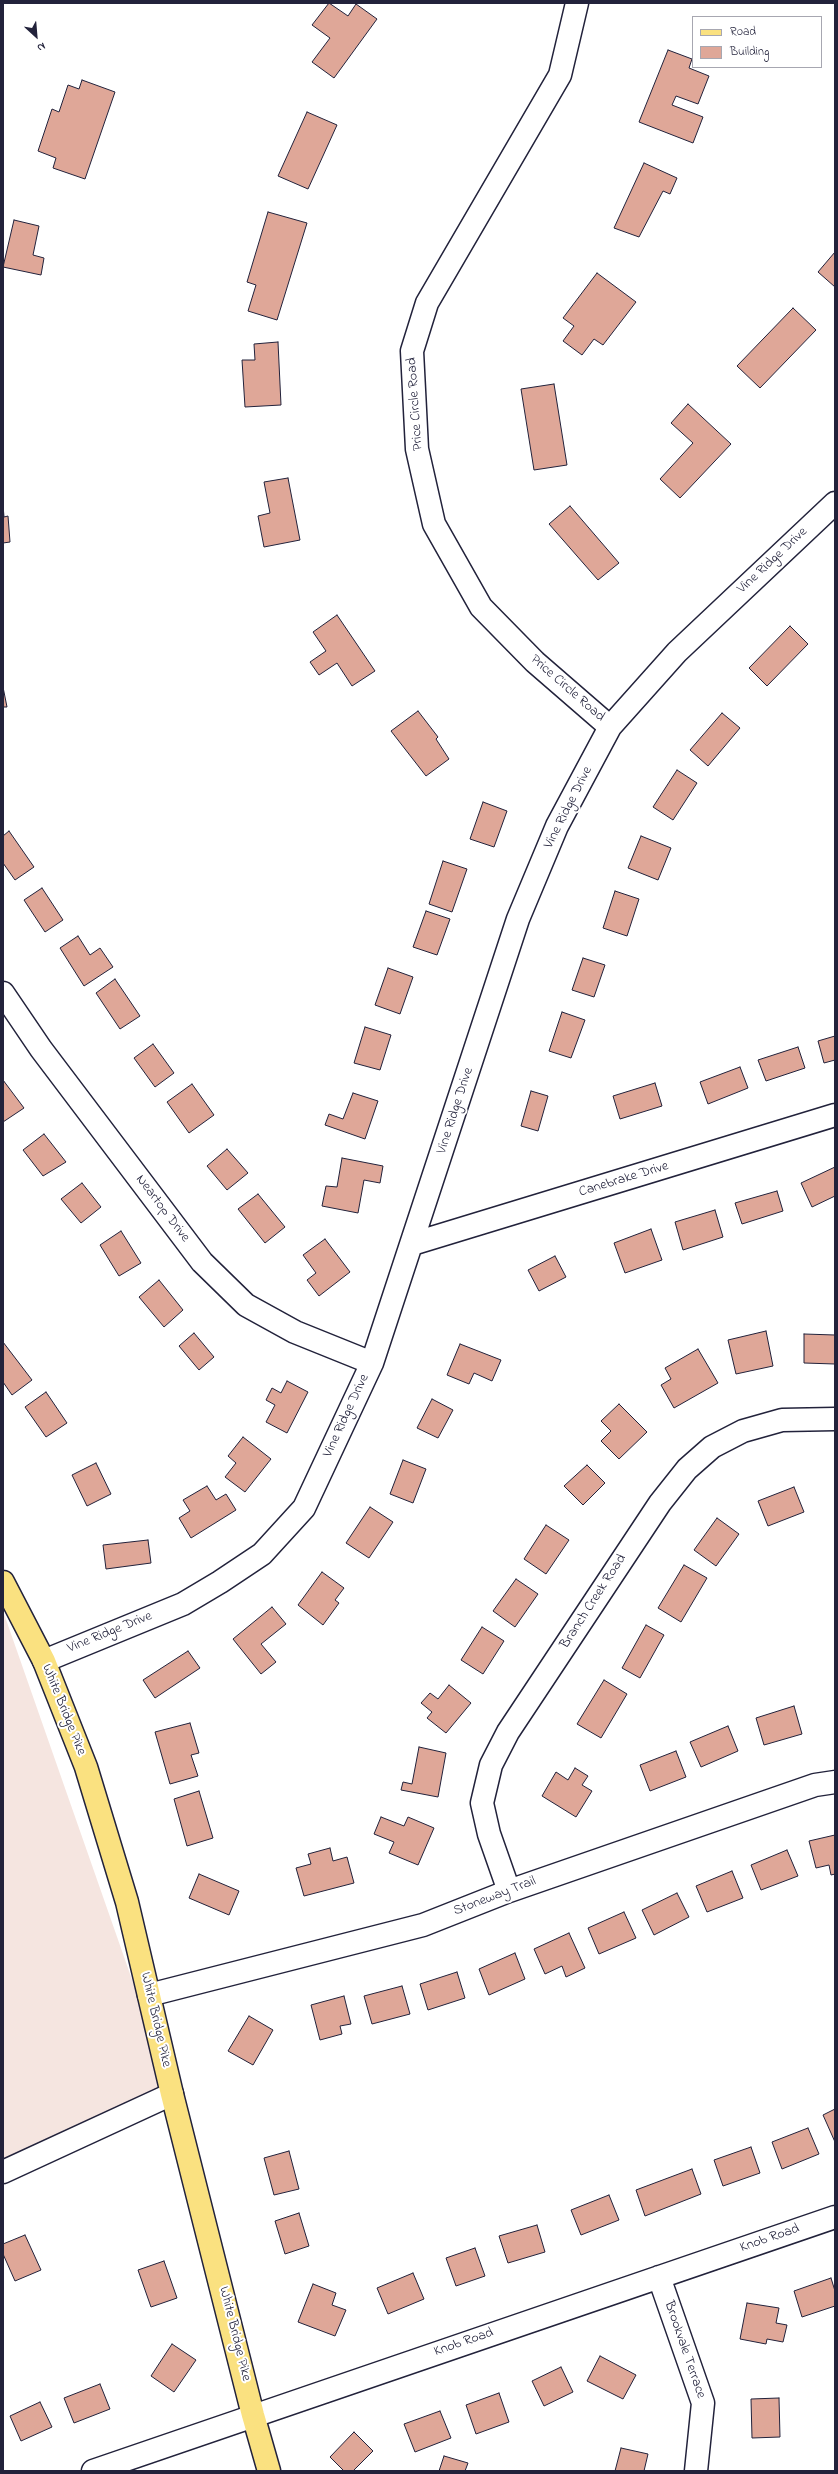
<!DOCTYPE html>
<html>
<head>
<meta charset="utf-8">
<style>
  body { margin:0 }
  #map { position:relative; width:838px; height:2474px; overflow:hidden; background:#fff; font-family:"Indie Flower",sans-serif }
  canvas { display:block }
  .frame { position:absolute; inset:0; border:4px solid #22223b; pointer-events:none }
  .legend { position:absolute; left:692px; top:16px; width:130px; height:52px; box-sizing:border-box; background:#fff; border:1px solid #a7a7b1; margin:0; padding:5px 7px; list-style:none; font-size:12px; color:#22223b }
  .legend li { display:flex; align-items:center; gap:8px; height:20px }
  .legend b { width:20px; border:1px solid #a7a7b1 }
  .north { position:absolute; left:16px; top:16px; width:40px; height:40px; -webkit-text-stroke:3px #fff; paint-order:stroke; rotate:154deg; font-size:11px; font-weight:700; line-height:16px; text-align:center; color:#22223b }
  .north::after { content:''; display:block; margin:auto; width:14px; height:18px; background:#22223b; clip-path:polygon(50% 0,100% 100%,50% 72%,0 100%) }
</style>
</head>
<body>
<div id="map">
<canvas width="838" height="2474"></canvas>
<div class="frame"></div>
<ul class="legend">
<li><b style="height:5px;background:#fae180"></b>Road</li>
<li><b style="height:11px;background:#dfa798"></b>Building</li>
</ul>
<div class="north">N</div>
</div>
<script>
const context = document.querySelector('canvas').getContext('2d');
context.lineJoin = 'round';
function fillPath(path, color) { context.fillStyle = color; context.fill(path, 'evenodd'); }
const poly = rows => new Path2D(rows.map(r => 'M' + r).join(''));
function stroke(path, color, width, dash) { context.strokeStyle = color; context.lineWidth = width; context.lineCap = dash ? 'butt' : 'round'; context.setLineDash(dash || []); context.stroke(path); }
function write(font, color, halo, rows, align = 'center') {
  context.font = font + ' "Indie Flower",sans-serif'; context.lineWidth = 4; context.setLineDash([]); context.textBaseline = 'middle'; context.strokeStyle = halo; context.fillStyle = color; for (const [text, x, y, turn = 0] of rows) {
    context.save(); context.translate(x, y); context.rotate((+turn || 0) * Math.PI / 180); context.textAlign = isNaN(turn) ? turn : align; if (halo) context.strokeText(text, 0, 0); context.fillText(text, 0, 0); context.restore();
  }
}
fillPath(poly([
  [3,1611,172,2094,3,2174]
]), '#f5e5e0');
const building = poly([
  [329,3,348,16,356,4,377,19,334,78,312,62,330,38,312,25,329,3],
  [668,50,692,59,689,68,709,76,698,104,676,96,672,105,703,117,693,143,639,122,668,50],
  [82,80,115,92,85,179,53,168,56,158,38,151,52,109,59,112,68,85,79,89,82,80],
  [307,112,337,125,308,189,278,176,307,112],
  [644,163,677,178,670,194,663,191,639,237,614,228,644,163],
  [268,212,307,223,277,320,248,311,256,285,247,282,268,212],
  [14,220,39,226,33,255,44,258,41,275,3,267,14,220],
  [835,252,835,287,818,272,835,252],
  [597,273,636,302,603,345,594,339,582,355,563,341,574,326,563,318,597,273],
  [793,308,816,330,760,388,737,366,793,308],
  [278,342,281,405,245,407,242,360,255,360,254,344,278,342],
  [554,384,567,465,534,470,521,389,554,384],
  [688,404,731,444,680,498,660,479,693,443,671,423,688,404],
  [288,478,300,540,264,547,258,516,270,513,264,482,288,478],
  [3,505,4,517,8,516,10,542,3,543,3,505],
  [570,506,619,563,598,580,549,524,570,506],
  [337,615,375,671,352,686,337,663,319,675,310,662,326,651,313,632,337,615],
  [790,626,808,644,767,686,749,668,790,626],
  [3,687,7,707,3,707,3,687],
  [418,711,438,737,436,739,449,759,426,776,391,731,418,711],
  [722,713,740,728,708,766,690,750,722,713],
  [677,770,697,783,673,820,653,807,677,770],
  [483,802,507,811,494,847,470,839,483,802],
  [9,831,34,867,15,880,3,863,3,836,9,831],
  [641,836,671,848,658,880,628,868,641,836],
  [443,861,467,869,452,912,429,904,443,861],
  [42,888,63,920,45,932,24,900,42,888],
  [615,891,639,899,627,936,603,928,615,891],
  [426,911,450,919,437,955,413,947,426,911],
  [78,936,90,955,100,948,113,967,84,986,60,948,78,936],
  [583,958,605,965,594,997,572,990,583,958],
  [388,968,413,977,400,1014,375,1005,388,968],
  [115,979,140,1016,120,1029,96,993,115,979],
  [562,1012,585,1020,571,1058,549,1051,562,1012],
  [365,1027,391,1035,380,1070,354,1063,365,1027],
  [835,1036,835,1060,824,1063,818,1041,835,1036],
  [153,1044,174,1073,155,1087,134,1058,153,1044],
  [798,1047,805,1068,766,1081,758,1060,798,1047],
  [740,1067,748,1088,708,1104,700,1082,740,1067],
  [3,1080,24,1108,3,1122,3,1080],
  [655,1083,662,1106,620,1119,613,1096,655,1083],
  [192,1084,214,1115,189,1133,167,1102,192,1084],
  [531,1091,548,1096,538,1131,521,1126,531,1091],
  [353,1093,378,1101,365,1139,325,1125,329,1114,343,1119,353,1093],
  [44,1134,66,1162,43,1176,23,1150,44,1134],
  [227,1149,248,1173,227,1190,207,1166,227,1149],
  [342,1158,383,1166,380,1183,364,1180,358,1213,322,1206,326,1186,337,1187,342,1158],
  [835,1167,835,1196,812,1207,801,1183,835,1167],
  [82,1183,101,1207,81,1223,61,1199,82,1183],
  [777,1191,783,1211,742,1224,735,1203,777,1191],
  [258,1194,285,1227,265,1243,238,1209,258,1194],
  [715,1210,723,1237,683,1250,675,1222,715,1210],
  [651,1229,662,1260,625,1273,614,1243,651,1229],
  [121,1231,141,1263,119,1276,100,1245,121,1231],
  [325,1239,350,1272,319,1296,307,1280,316,1273,303,1255,325,1239],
  [555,1256,566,1277,539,1291,528,1270,555,1256],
  [159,1280,183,1310,164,1327,139,1297,159,1280],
  [766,1331,773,1366,736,1374,728,1340,766,1331],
  [194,1333,214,1357,199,1370,179,1346,194,1333],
  [804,1334,835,1335,835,1364,804,1363,804,1334],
  [3,1342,32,1380,12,1395,3,1382,3,1342],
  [460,1344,501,1360,492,1381,474,1373,469,1384,447,1375,460,1344],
  [698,1349,718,1383,674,1408,661,1385,671,1379,665,1368,698,1349],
  [287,1381,308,1392,287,1433,266,1422,275,1405,266,1400,272,1388,281,1393,287,1381],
  [46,1392,67,1423,46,1437,25,1407,46,1392],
  [432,1399,453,1410,438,1438,417,1428,432,1399],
  [619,1404,647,1432,619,1459,601,1441,611,1431,601,1421,619,1404],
  [243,1437,271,1459,245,1492,225,1477,236,1463,228,1456,243,1437],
  [403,1460,426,1469,413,1503,390,1494,403,1460],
  [96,1463,111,1494,87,1506,72,1475,96,1463],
  [587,1465,605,1483,583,1505,564,1486,587,1465],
  [207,1486,216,1500,226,1494,236,1510,191,1538,179,1518,190,1511,183,1500,207,1486],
  [794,1487,804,1512,768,1526,758,1501,794,1487],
  [370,1507,393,1522,369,1558,346,1543,370,1507],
  [717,1518,739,1534,716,1566,694,1550,717,1518],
  [546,1525,569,1540,546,1574,524,1559,546,1525],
  [148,1540,151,1563,106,1569,103,1545,148,1540],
  [684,1565,707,1578,681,1622,658,1608,684,1565],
  [322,1572,344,1588,335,1600,339,1603,323,1625,298,1605,322,1572],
  [516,1579,538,1594,515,1627,493,1611,516,1579],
  [272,1607,286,1624,261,1644,276,1662,261,1674,233,1639,272,1607],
  [646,1625,664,1635,640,1678,622,1668,646,1625],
  [482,1627,504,1641,483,1674,461,1660,482,1627],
  [188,1651,200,1668,155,1698,143,1680,188,1651],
  [604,1680,627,1694,601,1738,577,1724,604,1680],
  [449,1685,471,1703,446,1733,427,1718,432,1712,421,1703,430,1693,438,1699,449,1685],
  [794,1706,802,1734,764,1745,756,1718,794,1706],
  [190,1723,199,1753,191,1755,198,1776,170,1784,155,1732,190,1723],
  [728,1726,738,1751,701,1767,690,1742,728,1726],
  [419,1747,446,1753,438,1797,401,1790,403,1782,412,1784,419,1747],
  [676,1751,686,1777,650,1791,640,1765,676,1751],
  [575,1768,588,1776,582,1785,592,1791,576,1817,542,1796,556,1772,568,1780,575,1768],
  [199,1791,213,1838,187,1846,174,1799,199,1791],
  [381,1817,404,1826,408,1817,434,1828,418,1865,389,1853,394,1842,374,1834,381,1817],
  [835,1835,835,1874,831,1875,829,1865,816,1868,809,1841,835,1835],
  [330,1848,333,1861,347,1857,354,1883,304,1896,296,1868,311,1864,308,1854,330,1848],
  [787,1850,798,1876,761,1890,751,1865,787,1850],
  [732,1871,743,1898,707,1912,696,1886,732,1871],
  [199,1874,239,1891,229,1915,189,1898,199,1874],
  [677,1893,689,1917,654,1935,642,1910,677,1893],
  [624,1912,636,1938,599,1954,588,1928,624,1912],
  [569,1933,585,1968,566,1977,562,1966,545,1974,534,1949,569,1933],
  [515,1953,525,1979,489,1995,479,1969,515,1953],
  [457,1972,465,1998,428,2010,420,1984,457,1972],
  [402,1986,410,2014,372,2024,364,1996,402,1986],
  [344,1996,351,2024,340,2026,342,2034,320,2040,311,2005,344,1996],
  [249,2016,273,2030,253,2065,228,2051,249,2016],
  [835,2109,835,2142,823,2115,835,2109],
  [808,2128,819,2154,782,2169,772,2142,808,2128],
  [751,2147,760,2173,723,2186,714,2160,751,2147],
  [289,2151,299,2189,274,2195,264,2158,289,2151],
  [692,2169,701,2194,645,2216,636,2190,692,2169],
  [609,2195,619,2220,581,2235,571,2210,609,2195],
  [299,2213,309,2246,285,2254,275,2221,299,2213],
  [537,2225,545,2252,508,2263,499,2236,537,2225],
  [25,2235,41,2270,15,2281,3,2254,3,2244,25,2235],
  [475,2248,485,2276,456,2286,446,2258,475,2248],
  [164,2261,177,2298,151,2307,138,2270,164,2261],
  [413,2273,424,2299,388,2314,377,2288,413,2273],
  [831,2278,835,2291,835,2306,802,2317,794,2291,831,2278],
  [313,2284,336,2293,332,2305,346,2310,335,2336,298,2322,313,2284],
  [747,2303,779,2308,776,2323,787,2325,783,2342,767,2339,766,2344,740,2339,747,2303],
  [172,2344,196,2360,174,2392,151,2376,172,2344],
  [600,2356,636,2375,623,2399,587,2381,600,2356],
  [561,2367,573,2392,544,2406,532,2381,561,2367],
  [100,2384,110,2409,74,2423,64,2398,100,2384],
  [499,2393,509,2422,476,2434,466,2405,499,2393],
  [779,2398,780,2437,752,2438,751,2399,779,2398],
  [40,2402,52,2427,21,2441,10,2416,40,2402],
  [440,2411,451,2438,415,2452,404,2424,440,2411],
  [354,2432,373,2451,353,2471,344,2471,330,2457,354,2432],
  [621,2448,648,2454,644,2471,615,2471,621,2448],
  [444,2456,468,2463,465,2471,439,2471,444,2456]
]);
fillPath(building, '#dfa798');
stroke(building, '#22223b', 1);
const minor = poly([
  [577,3,560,75,427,303,412,351,417,449,434,524,481,607,535,662,610,727],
  [3,993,41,1049,202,1262,246,1305,295,1332,372,1363],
  [412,1244,835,1115],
  [44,1661,183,1604,220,1582,262,1554,304,1508,372,1363,518,919,557,826,610,727,677,652,835,503],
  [509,1891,489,1834,482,1803,491,1765,508,1732,660,1503,687,1469,712,1447,743,1431,782,1420,835,1419],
  [149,1995,423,1925,509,1891,815,1785,835,1782],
  [3,2172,172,2094],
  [659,2277,703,2403,696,2471],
  [93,2471,835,2217]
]);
const major = poly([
  [3,1582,44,1661,86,1767,127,1902,172,2094,253,2415,269,2471]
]);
stroke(minor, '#22223b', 25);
stroke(major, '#22223b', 25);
stroke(minor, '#fff', 22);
stroke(major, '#fae180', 22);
write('14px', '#22223b', '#fff', [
  ["Price Circle Road",416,404,-94],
  ["Vine Ridge Drive",773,561,-43],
  ["Price Circle Road",567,689,41],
  ["Vine Ridge Drive",569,808,-63],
  ["Vine Ridge Drive",456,1111,-72],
  ["Canebrake Drive",624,1180,-17],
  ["Neartop Drive",162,1209,53],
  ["Vine Ridge Drive",347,1416,-65],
  ["Branch Creek Road",594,1602,-57],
  ["Vine Ridge Drive",110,1633,-22],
  ["White Bridge Pike",63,1710,68],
  ["Stoneway Trail",495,1897,-21],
  ["White Bridge Pike",155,2020,77],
  ["Knob Road",770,2239,-19],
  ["White Bridge Pike",234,2334,76],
  ["Knob Road",464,2343,-19],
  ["Brookvale Terrace",684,2350,71]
]);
</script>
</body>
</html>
